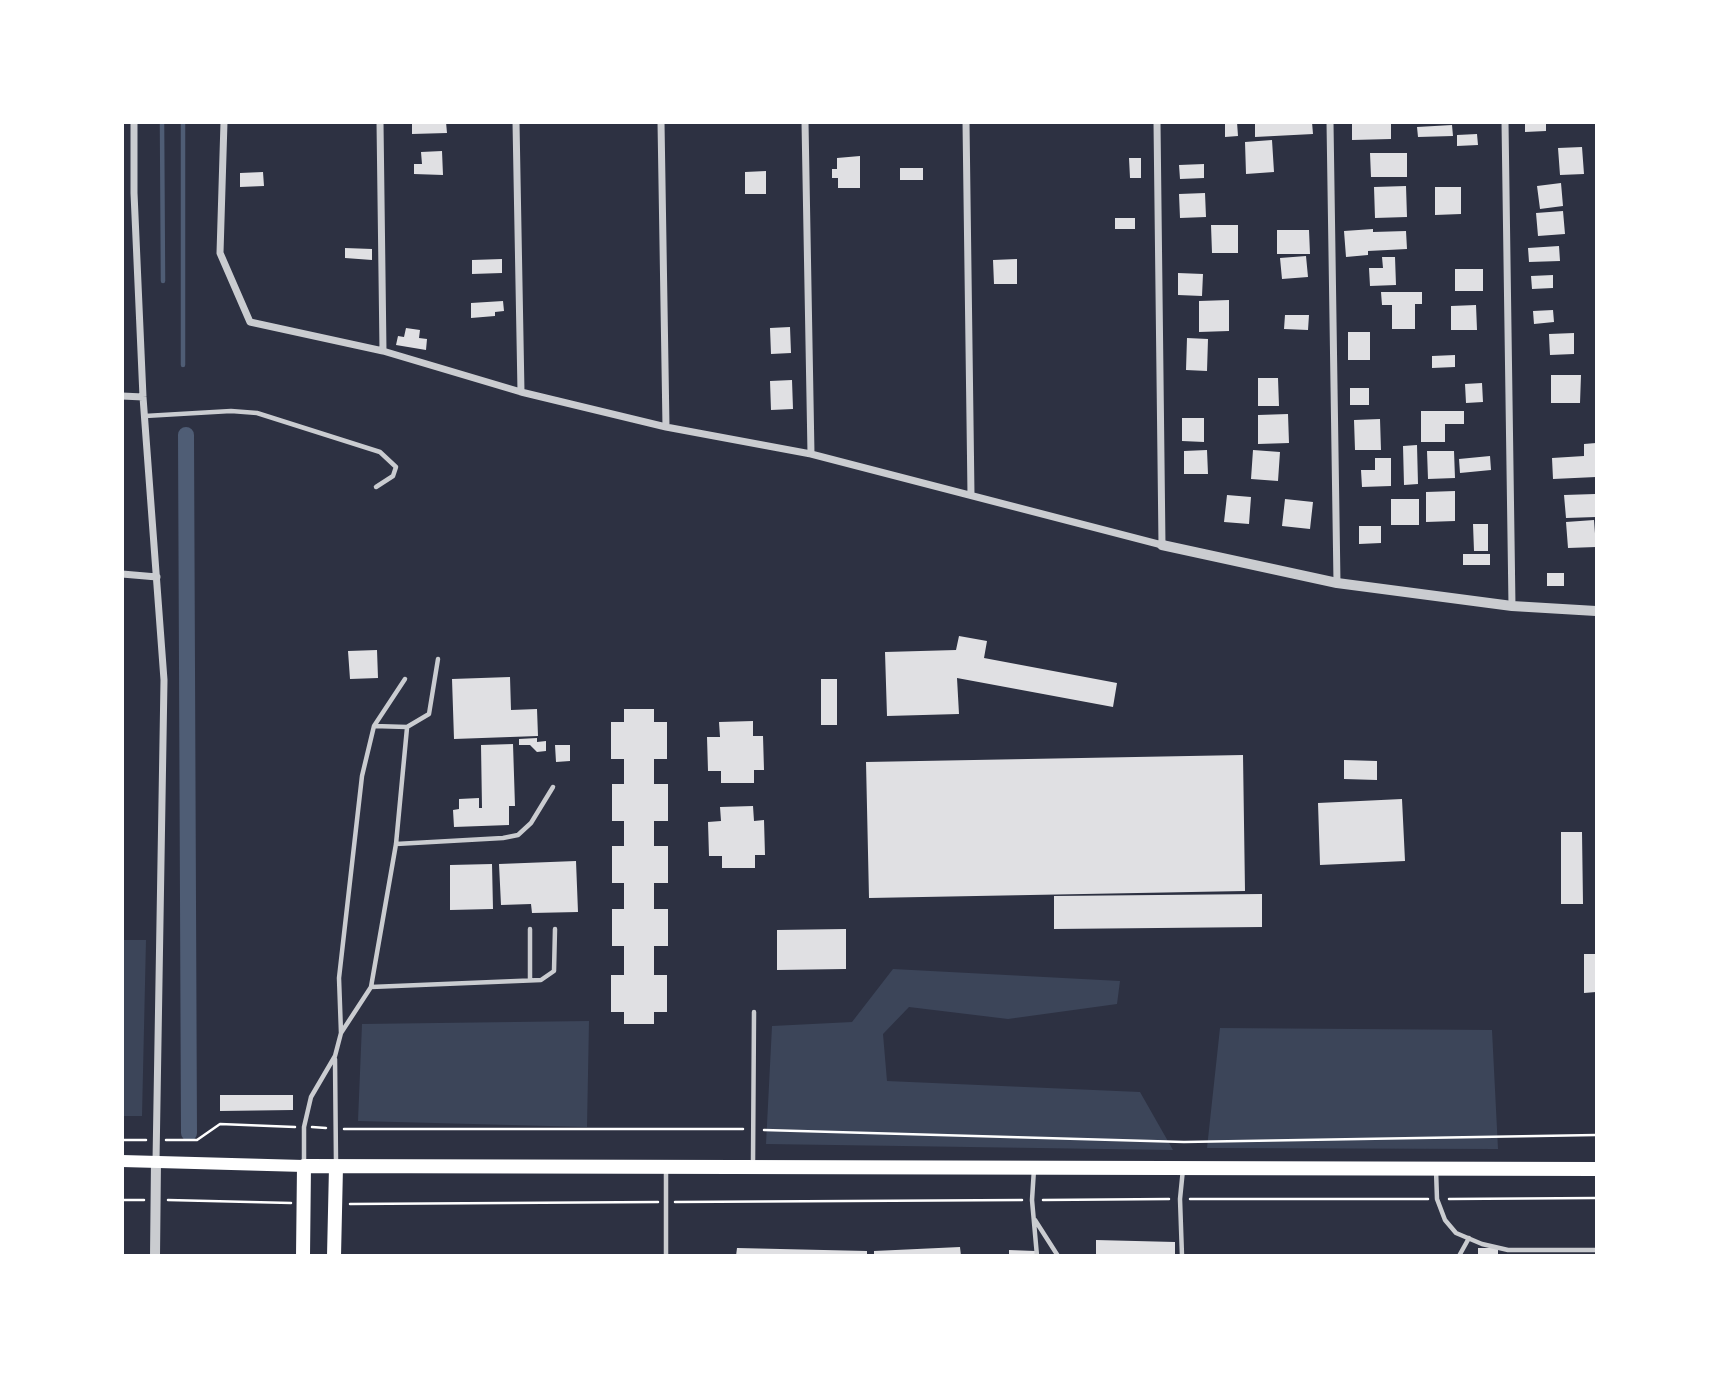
<!DOCTYPE html>
<html>
<head>
<meta charset="utf-8">
<style>
  body { margin:0 }
  #map { position:relative; width:1719px; height:1378px; overflow:hidden; background:#2d3142; font-family:Helvetica,sans-serif }
  canvas { display:block }
  .frame { position:absolute; inset:0; border:124px solid #fff; pointer-events:none }
</style>
</head>
<body>
<div id="map">
<canvas width="1719" height="1378"></canvas>
<div class="frame"></div>
</div>
<script>
const context = document.querySelector('canvas').getContext('2d');
context.lineJoin = 'round';
function fillPath(path, color) { context.fillStyle = color; context.fill(path, 'evenodd'); }
const poly = rows => new Path2D(rows.map(r => 'M' + r).join(''));
function stroke(path, color, width, dash) { context.strokeStyle = color; context.lineWidth = width; context.lineCap = dash ? 'butt' : 'round'; context.setLineDash(dash || []); context.stroke(path); }
fillPath(poly([
  [123,940,146,940,142,1116,123,1116],
  [893,969,1120,981,1117,1004,1008,1019,909,1007,883,1034,887,1081,1140,1092,1173,1150,766,1144,772,1026,852,1022],
  [589,1021,587,1127,358,1121,362,1024],
  [1220,1028,1492,1030,1498,1149,1207,1148]
]), '#3c4559');
stroke(poly([
  [162,122,163,281],
  [183,122,183,365]
]), '#4f5d75', 4.5);
stroke(poly([
  [186,435,189,1133]
]), '#4f5d75', 16);
fillPath(poly([
  [412,122,446,122,447,133,412,134],
  [1225,122,1237,122,1238,136,1225,137],
  [1255,122,1312,122,1313,134,1255,137],
  [1352,122,1391,122,1391,139,1352,140],
  [1525,122,1546,122,1546,131,1525,132],
  [1452,125,1453,136,1418,137,1417,127],
  [1477,134,1478,145,1457,146,1457,135],
  [1272,140,1274,172,1246,174,1245,142],
  [1582,147,1584,174,1560,175,1558,148],
  [442,151,443,175,414,174,414,164,422,164,421,152],
  [1370,153,1407,153,1407,177,1371,177],
  [860,156,860,188,838,188,838,178,832,178,832,169,837,169,837,158],
  [1129,158,1141,158,1141,178,1130,178],
  [1204,164,1204,178,1180,179,1179,165],
  [900,168,923,168,923,180,900,180],
  [766,171,766,194,745,194,745,172],
  [263,172,264,186,240,187,240,173],
  [1561,183,1563,206,1540,209,1537,186],
  [1406,186,1407,217,1375,218,1374,187],
  [1435,187,1461,187,1461,214,1435,215],
  [1205,193,1206,217,1180,218,1179,194],
  [1563,211,1565,234,1538,236,1536,213],
  [1115,218,1135,218,1135,229,1115,229],
  [1211,225,1238,225,1238,253,1212,253],
  [1373,229,1373,232,1406,231,1407,249,1368,251,1368,255,1346,257,1344,231],
  [1277,230,1309,230,1310,254,1277,254],
  [1559,246,1560,261,1529,262,1528,248],
  [345,248,372,249,372,260,345,258],
  [1306,256,1308,277,1282,279,1280,258],
  [1382,257,1395,257,1396,285,1370,286,1369,268,1383,268],
  [502,259,502,273,472,274,472,260],
  [1017,259,1017,284,994,284,993,260],
  [1455,269,1483,269,1483,291,1455,291],
  [1178,273,1203,274,1202,296,1178,295],
  [1553,275,1553,288,1532,289,1531,276],
  [1381,292,1422,292,1422,304,1415,304,1415,329,1392,329,1392,305,1382,305],
  [1229,300,1229,331,1199,332,1199,301],
  [503,301,504,311,495,312,495,316,471,318,471,303],
  [1476,305,1477,330,1451,330,1451,306],
  [1553,310,1554,322,1534,324,1533,311],
  [1285,315,1309,315,1308,330,1284,329],
  [790,327,791,353,771,354,770,328],
  [406,328,420,330,419,338,427,339,426,350,396,345,398,336,404,337],
  [1348,332,1370,332,1370,360,1348,360],
  [1574,333,1574,354,1550,355,1549,334],
  [1187,338,1208,339,1207,371,1186,370],
  [1455,355,1455,367,1432,368,1432,356],
  [1551,375,1581,375,1580,403,1551,403],
  [1258,378,1278,378,1279,406,1258,406],
  [792,380,793,409,771,410,770,381],
  [1482,383,1483,402,1466,403,1465,384],
  [1350,388,1369,388,1369,405,1350,405],
  [1421,411,1464,411,1464,424,1445,424,1445,442,1421,442],
  [1288,414,1289,443,1258,444,1258,415],
  [1182,418,1204,418,1204,442,1182,441],
  [1380,419,1381,450,1355,450,1354,420],
  [1596,443,1596,477,1553,479,1552,458,1584,456,1584,444],
  [1417,445,1418,484,1404,485,1403,446],
  [1207,450,1208,474,1184,474,1184,451],
  [1253,450,1280,452,1278,481,1251,479],
  [1427,451,1454,451,1455,478,1428,479],
  [1490,456,1491,470,1460,473,1459,459],
  [1375,458,1391,458,1391,486,1362,487,1361,470,1375,470],
  [1455,491,1455,521,1426,522,1426,492],
  [1595,494,1596,517,1566,518,1564,495],
  [1227,495,1251,497,1249,524,1224,522],
  [1285,499,1313,502,1310,529,1282,526],
  [1391,499,1419,499,1419,525,1391,525],
  [1594,520,1596,547,1568,548,1566,522],
  [1473,524,1488,524,1488,551,1474,551],
  [1359,526,1381,526,1381,543,1359,544],
  [1463,554,1490,554,1490,565,1463,565],
  [1547,573,1564,573,1564,586,1547,586],
  [959,636,987,641,984,658,1117,683,1113,707,957,678,959,714,887,716,885,652,956,650],
  [377,650,378,678,350,679,348,651],
  [510,677,511,710,537,709,538,736,454,739,452,679],
  [821,679,837,679,837,725,821,725],
  [624,709,654,709,654,722,667,722,667,759,654,759,654,784,668,784,668,821,654,821,654,846,668,846,668,883,654,883,654,909,668,909,668,946,654,946,654,975,667,975,667,1012,654,1012,654,1024,624,1024,624,1012,611,1012,611,975,624,975,624,946,612,946,612,909,624,909,624,883,612,883,612,846,624,846,624,821,612,821,612,784,624,784,624,759,611,759,611,722,624,722],
  [753,721,753,736,763,736,764,770,754,770,754,783,721,783,721,771,708,771,707,737,720,737,719,722],
  [537,738,537,742,546,741,546,751,537,752,530,745,519,745,519,739],
  [513,744,515,806,509,806,509,825,454,827,453,810,459,809,459,799,479,798,479,808,482,808,481,745],
  [555,745,570,745,570,761,556,762],
  [1243,755,1245,891,869,898,866,762],
  [1344,760,1377,761,1377,780,1344,779],
  [1402,799,1405,861,1320,865,1318,803],
  [753,806,754,821,764,820,765,855,755,855,755,868,722,868,722,856,709,856,708,822,721,821,720,807],
  [1561,832,1582,832,1583,904,1561,904],
  [576,861,578,912,532,913,531,904,501,905,499,864],
  [492,864,493,909,450,910,450,865],
  [1262,894,1262,927,1054,929,1054,896],
  [846,929,846,969,777,970,777,930],
  [1584,954,1596,954,1596,992,1584,993],
  [220,1095,293,1095,293,1110,220,1111],
  [1096,1240,1175,1242,1175,1256,1096,1256],
  [960,1247,961,1256,874,1256,874,1251],
  [737,1248,867,1251,867,1256,736,1256],
  [1478,1248,1498,1248,1498,1256,1478,1256],
  [1009,1250,1035,1251,1035,1256,1009,1256]
]), '#e0e0e3');
stroke(poly([
  [312,1127,326,1128],
  [344,1129,743,1129],
  [764,1130,1184,1142,1596,1135],
  [122,1140,146,1140],
  [166,1140,197,1140,220,1124,295,1127],
  [1190,1199,1428,1199],
  [1449,1199,1596,1198],
  [122,1200,144,1200],
  [168,1200,291,1203],
  [1043,1200,1169,1199],
  [675,1202,1022,1200],
  [350,1204,658,1202]
]), '#fff', 2.5);
stroke(poly([
  [145,416,231,411,257,413,380,452,396,467,393,476,376,487],
  [374,726,405,679],
  [396,844,503,838,518,835,531,823,553,787],
  [530,980,530,929],
  [371,987,541,980,554,971,555,929],
  [341,1033,371,987,396,844,407,728],
  [335,1059,336,1162],
  [304,1162,304,1127,311,1097,335,1056,341,1033,339,978,362,776,374,726,407,727,429,714,438,659],
  [753,1163,754,1012],
  [666,1168,666,1256],
  [1034,1169,1032,1200,1037,1256],
  [1436,1170,1437,1199,1445,1220,1456,1233,1482,1244,1508,1250,1596,1250],
  [1035,1220,1058,1256],
  [1182,1256,1180,1199,1183,1169],
  [1459,1256,1469,1238]
]), '#caccd0', 4.5);
stroke(poly([
  [134,122,134,193,143,397,164,680,156,1161],
  [224,122,220,253,250,322,383,351,521,392,666,427,811,454,1162,545,1157,122],
  [380,122,383,351],
  [516,122,521,392],
  [661,122,666,427],
  [805,122,811,454],
  [966,122,971,495],
  [1330,122,1337,583],
  [1505,122,1512,606],
  [122,396,143,397],
  [122,574,157,577]
]), '#caccd0', 7);
stroke(poly([
  [1162,545,1337,583,1512,606,1596,611],
  [155,1256,156,1161]
]), '#caccd0', 10);
stroke(poly([
  [122,1161,304,1166]
]), '#fff', 12);
stroke(poly([
  [303,1256,304,1166,1596,1169],
  [334,1256,336,1167]
]), '#fff', 14);
</script>
</body>
</html>
